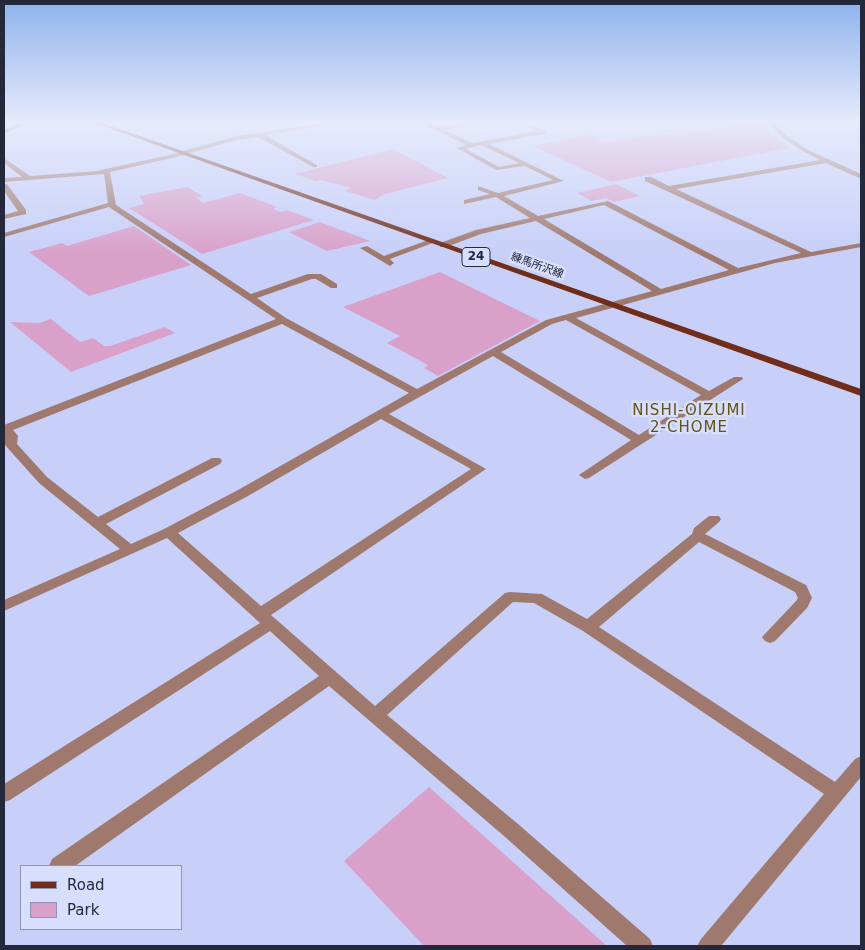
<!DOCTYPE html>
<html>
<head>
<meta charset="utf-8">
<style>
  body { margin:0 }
  #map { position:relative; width:865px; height:950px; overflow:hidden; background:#c8d0f9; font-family:"DejaVu Sans",sans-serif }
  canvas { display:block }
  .frame { position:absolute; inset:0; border:5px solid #24283b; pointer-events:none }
  .legend { position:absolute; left:20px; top:865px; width:162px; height:65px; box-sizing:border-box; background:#d8defd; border:1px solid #9095af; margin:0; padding:6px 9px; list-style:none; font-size:15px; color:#24283b }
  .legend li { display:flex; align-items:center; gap:10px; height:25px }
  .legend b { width:25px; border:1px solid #9095af }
</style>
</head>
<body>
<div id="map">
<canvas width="865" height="950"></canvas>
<div class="frame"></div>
<ul class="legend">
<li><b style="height:6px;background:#6f2d1a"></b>Road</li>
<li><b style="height:14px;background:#d9a1ca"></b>Park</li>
</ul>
</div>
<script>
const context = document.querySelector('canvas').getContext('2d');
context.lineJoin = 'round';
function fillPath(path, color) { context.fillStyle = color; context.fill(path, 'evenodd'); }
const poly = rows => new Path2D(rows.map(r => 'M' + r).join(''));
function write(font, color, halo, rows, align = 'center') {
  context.font = font + ' "DejaVu Sans","Noto Sans JP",sans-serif'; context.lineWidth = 5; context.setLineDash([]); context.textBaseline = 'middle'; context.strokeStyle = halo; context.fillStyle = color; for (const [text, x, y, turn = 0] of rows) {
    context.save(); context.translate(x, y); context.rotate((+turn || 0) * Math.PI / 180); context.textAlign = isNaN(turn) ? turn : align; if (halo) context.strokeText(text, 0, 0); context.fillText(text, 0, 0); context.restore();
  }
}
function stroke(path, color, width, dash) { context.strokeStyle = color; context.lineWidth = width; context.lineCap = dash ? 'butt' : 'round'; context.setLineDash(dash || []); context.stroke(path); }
fillPath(poly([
  [761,123,772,135,789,148,611,182,533,146,589,135,604,142],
  [393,149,448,178,382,195,375,200,345,191,351,188,321,180,316,181,295,174],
  [616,184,640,196,614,202,606,198,592,201,577,193],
  [187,187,202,196,196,198,203,203,240,193,277,207,273,209,281,212,287,210,314,220,202,254,129,208,144,204,139,196],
  [320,222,370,241,327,251,289,232],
  [134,226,191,265,89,296,29,252,62,243,67,246],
  [440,272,540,321,438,376,424,368,428,365,387,343,400,336,343,307],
  [51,319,80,342,93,338,104,346,110,346,165,327,175,333,71,372,10,322,39,323],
  [429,787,607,946,424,946,344,861]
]), '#d9a1ca');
fillPath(poly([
  [337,121,350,121,265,135,317,165,317,167,313,167,258,137,237,140,172,158,110,172,116,205,251,294,308,274,321,274,337,284,337,288,331,288,316,279,312,279,257,298,286,318,417,389,546,320,652,291,536,221,481,234,446,247,440,247,440,243,476,230,530,218,496,197,464,204,464,200,490,194,478,190,478,186,498,193,553,180,525,166,496,170,457,148,466,145,417,121,424,121,438,127,462,124,462,126,444,130,473,143,537,131,517,121,524,121,546,131,544,134,489,144,564,181,504,196,538,216,608,201,738,268,801,253,645,181,645,177,651,177,669,186,820,160,804,152,782,137,766,121,772,121,786,135,808,150,861,174,861,179,859,178,826,163,676,189,811,252,861,243,861,247,775,263,576,318,709,391,734,377,742,377,743,379,589,478,585,479,579,475,631,440,493,356,389,414,486,469,271,615,375,706,505,593,510,592,542,594,587,619,692,534,694,528,709,516,719,516,721,519,719,522,705,534,806,585,808,589,812,598,807,608,775,641,770,643,765,641,762,637,796,601,798,598,795,592,699,542,599,627,835,782,855,759,861,756,861,777,721,946,697,946,701,939,824,794,583,631,534,603,513,602,387,715,518,824,650,939,653,946,627,946,504,836,329,686,75,866,49,866,52,859,319,676,270,631,10,800,4,802,4,784,260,623,167,538,4,611,4,600,120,549,39,483,5,445,4,425,276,319,109,207,4,237,4,233,108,203,104,174,4,182,4,178,22,177,4,163,4,158,30,176,97,171,169,155,236,136,337,121],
  [481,145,519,163,499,167,466,149,481,145],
  [604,205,729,270,661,289,544,219,604,205],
  [566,320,701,395,639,435,501,352,552,324,566,320],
  [282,324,409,393,238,490,164,529,131,544,106,524,220,464,222,461,220,458,212,458,98,517,47,477,17,444,18,436,13,430,282,324],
  [381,419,471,469,261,606,178,533,248,496,381,419],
  [4,184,7,184,26,210,26,214,4,219,4,215,18,211,4,191,4,184],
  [431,239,438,241,390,259,394,263,390,266,360,248,367,246,384,256,431,239]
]), '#a0796e');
fillPath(poly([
  [24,121,31,121,4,134,4,130,24,121],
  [89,121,97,121,861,389,861,396,89,121]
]), '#6f2d1a');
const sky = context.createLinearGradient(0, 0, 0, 254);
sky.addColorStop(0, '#8eb3ec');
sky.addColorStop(0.48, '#e6eafc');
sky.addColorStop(1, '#e6eafc00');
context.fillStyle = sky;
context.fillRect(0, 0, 865, 254);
write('11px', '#24283b', '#d8defd', [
  ["練馬所沢線",537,266,20]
]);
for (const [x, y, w] of [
  [476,257,28]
]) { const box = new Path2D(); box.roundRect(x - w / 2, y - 9.5, w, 19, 4); context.fillStyle = '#d8defd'; context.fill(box); stroke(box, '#24283b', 1); }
write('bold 12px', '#24283b', null, [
  ["24",476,257]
]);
context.letterSpacing = '1px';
write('15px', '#615316', '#d8defd', [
  ["NISHI-OIZUMI",689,411],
  ["2-CHOME",689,428]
]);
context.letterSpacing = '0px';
</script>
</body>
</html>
